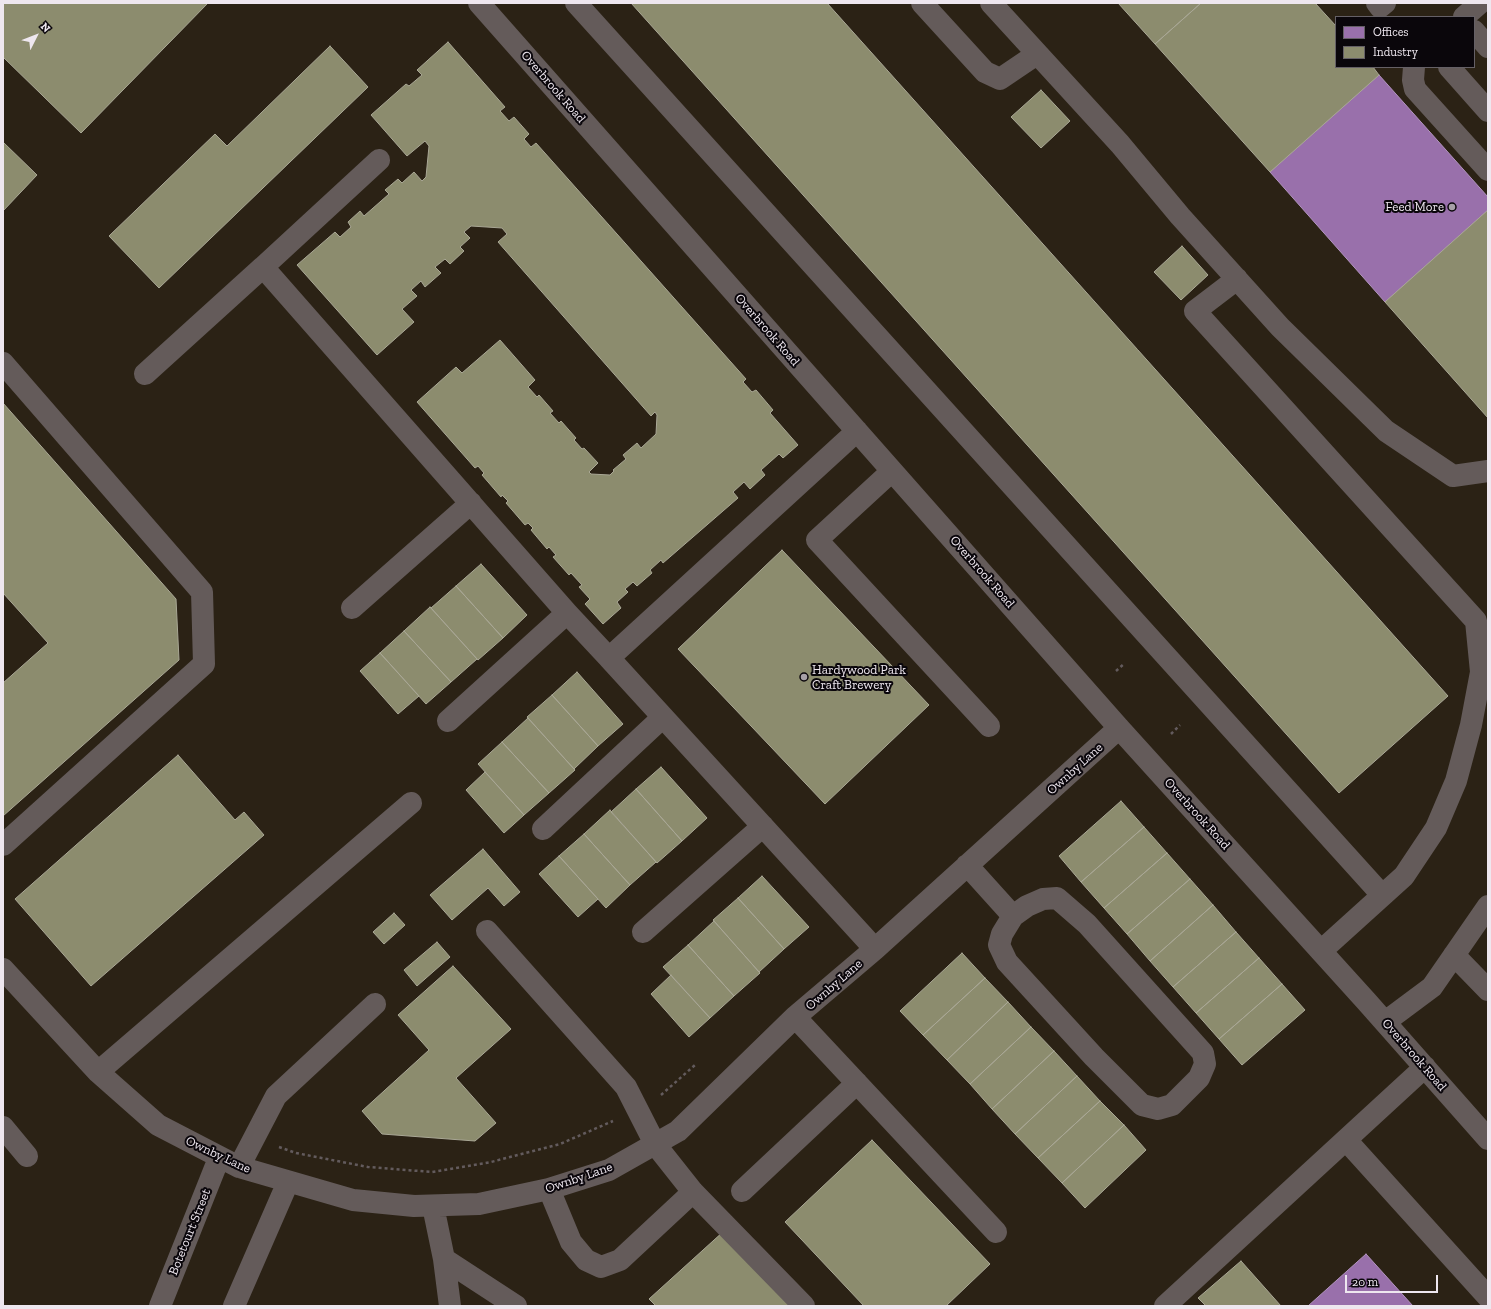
<!DOCTYPE html>
<html>
<head>
<meta charset="utf-8">
<style>
  body { margin:0 }
  #map { position:relative; width:1491px; height:1309px; overflow:hidden; background:#221c22; font-family:"Zilla Slab",serif }
  canvas { display:block }
  .frame { position:absolute; inset:0; border:4px solid #eee7ef; pointer-events:none }
  .legend { position:absolute; left:1335px; top:16px; width:140px; height:52px; box-sizing:border-box; background:#0a060b; border:1px solid #656066; margin:0; padding:5px 7px; list-style:none; font-size:12px; color:#eee7ef }
  .legend li { display:flex; align-items:center; gap:8px; height:20px }
  .legend b { width:20px; border:1px solid #656066 }
  .north { position:absolute; left:16px; top:16px; width:40px; height:40px; -webkit-text-stroke:3px #0a060b; paint-order:stroke; rotate:48deg; font-size:11px; font-weight:700; line-height:16px; text-align:center; color:#eee7ef }
  .north::after { content:''; display:block; margin:auto; width:14px; height:18px; background:#eee7ef; clip-path:polygon(50% 0,100% 100%,50% 72%,0 100%) }
  .scale { position:absolute; left:1345px; top:1275px; width:93px; height:18px; box-sizing:border-box; border:2px solid #eee7ef; border-top:0; padding-left:5px; font-size:12px; line-height:14px; white-space:nowrap; color:#eee7ef; -webkit-text-stroke:3px #0a060b; paint-order:stroke }
</style>
</head>
<body>
<div id="map">
<canvas width="1491" height="1309"></canvas>
<div class="frame"></div>
<ul class="legend">
<li><b style="height:11px;background:#9970ab"></b>Offices</li>
<li><b style="height:11px;background:#8c8c6e"></b>Industry</li>
</ul>
<div class="north">N</div>
<div class="scale">20 m</div>
</div>
<script>
const context = document.querySelector('canvas').getContext('2d');
context.lineJoin = 'round';
function fillPath(path, color) { context.fillStyle = color; context.fill(path, 'evenodd'); }
const poly = rows => new Path2D(rows.map(r => 'M' + r).join(''));
function stroke(path, color, width, dash) { context.strokeStyle = color; context.lineWidth = width; context.lineCap = dash ? 'butt' : 'round'; context.setLineDash(dash || []); context.stroke(path); }
function write(font, color, halo, rows, align = 'center') {
  context.font = font + ' "Zilla Slab",serif'; context.lineWidth = 4; context.setLineDash([]); context.textBaseline = 'middle'; context.strokeStyle = halo; context.fillStyle = color; for (const [text, x, y, turn = 0] of rows) {
    context.save(); context.translate(x, y); context.rotate((+turn || 0) * Math.PI / 180); context.textAlign = isNaN(turn) ? turn : align; if (halo) context.strokeText(text, 0, 0); context.fillText(text, 0, 0); context.restore();
  }
}
fillPath(poly([
  [3,3,1488,3,1488,1306,3,1306],
  [1336,17,1474,17,1474,67,1336,67]
]), '#2b2215');
const offices = poly([
  [1379,75,1488,197,1488,210,1385,302,1270,172,1379,75],
  [1366,1254,1413,1306,1308,1306,1366,1254]
]);
fillPath(offices, '#9970ab');
stroke(offices, '#b294bf', 1);
const industry = poly([
  [3,3,208,3,81,133,3,57,3,3],
  [631,3,827,3,1448,696,1339,793,631,3],
  [1118,3,1201,3,1155,44,1118,3],
  [1201,3,1315,3,1336,26,1336,67,1373,67,1379,75,1270,172,1155,44,1201,3],
  [448,42,505,107,500,111,509,121,514,117,529,134,524,139,531,147,536,143,746,379,743,382,752,392,756,390,773,410,770,413,798,445,783,458,779,454,761,470,765,475,750,489,744,482,733,492,738,498,663,563,661,560,650,570,652,573,637,586,633,582,625,589,628,592,617,602,621,608,603,624,585,604,590,599,579,587,582,585,571,573,569,575,553,557,556,555,549,547,547,549,531,530,533,528,528,523,525,525,506,503,508,501,502,495,501,497,482,475,484,473,478,466,475,468,417,402,456,367,462,373,500,340,535,380,528,387,537,397,539,395,553,411,550,413,559,423,561,421,576,438,574,440,582,449,584,448,598,463,589,472,591,474,610,475,614,471,613,470,626,459,623,455,637,443,641,448,656,434,657,415,655,412,651,416,498,242,507,234,502,228,471,226,464,232,470,238,460,247,464,251,450,264,445,259,435,267,441,273,425,287,421,281,411,290,417,296,402,309,414,322,377,355,297,265,335,232,340,237,351,227,348,222,360,211,364,216,389,194,385,190,398,179,402,183,414,172,422,181,426,177,429,146,425,141,407,156,371,115,406,84,409,86,422,75,417,70,448,42],
  [330,46,368,87,159,288,109,236,215,134,227,146,330,46],
  [1041,90,1070,121,1041,148,1011,117,1041,90],
  [3,142,37,175,3,211,3,142],
  [1488,210,1488,418,1385,302,1488,210],
  [1182,246,1208,275,1181,300,1154,272,1182,246],
  [3,403,176,599,179,660,3,816,3,683,48,643,3,593,3,403],
  [782,550,929,705,825,804,678,649,782,550],
  [481,564,527,615,503,638,456,586,481,564],
  [456,586,503,638,478,660,431,608,456,586],
  [430,607,477,659,451,682,404,631,430,607],
  [404,631,451,682,426,704,380,653,404,631],
  [380,653,419,696,398,714,360,671,380,653],
  [577,672,623,724,598,746,552,695,577,672],
  [552,695,598,746,574,769,527,717,552,695],
  [528,718,575,770,549,793,502,742,528,718],
  [502,742,549,793,524,815,478,764,502,742],
  [178,755,235,820,244,812,264,835,91,986,15,899,178,755],
  [661,767,707,818,682,841,636,789,661,767],
  [485,772,524,815,504,833,466,790,485,772],
  [636,789,682,841,657,863,611,812,636,789],
  [1121,801,1144,827,1081,882,1059,856,1121,801],
  [610,810,656,862,630,885,584,834,610,810],
  [1144,827,1167,853,1104,908,1081,882,1144,827],
  [584,834,630,885,606,908,559,856,584,834],
  [483,849,520,892,504,906,488,888,452,920,430,895,483,849],
  [1167,853,1190,879,1127,934,1104,908,1167,853],
  [559,856,598,899,578,917,539,874,559,856],
  [762,876,809,927,784,949,738,898,762,876],
  [1190,879,1213,905,1150,961,1127,934,1190,879],
  [738,898,784,949,759,972,713,920,738,898],
  [1213,905,1236,932,1173,987,1150,961,1213,905],
  [394,913,405,925,384,944,373,932,394,913],
  [714,921,760,973,734,996,688,945,714,921],
  [1236,932,1259,958,1196,1013,1173,987,1236,932],
  [437,942,450,957,417,986,404,970,437,942],
  [688,945,734,996,710,1018,663,967,688,945],
  [962,953,985,978,923,1035,900,1011,962,953],
  [1259,958,1282,984,1219,1039,1196,1013,1259,958],
  [453,966,511,1029,456,1078,496,1123,475,1141,382,1134,362,1111,429,1050,398,1015,453,966],
  [671,975,710,1018,689,1037,651,994,671,975],
  [985,978,1008,1002,947,1060,923,1035,985,978],
  [1282,984,1305,1010,1242,1065,1219,1039,1282,984],
  [1008,1002,1031,1027,970,1084,947,1060,1008,1002],
  [1031,1027,1054,1051,992,1109,970,1084,1031,1027],
  [1054,1051,1077,1076,1015,1134,992,1109,1054,1051],
  [1077,1076,1100,1101,1038,1158,1015,1134,1077,1076],
  [1100,1101,1124,1125,1062,1183,1038,1158,1100,1101],
  [1124,1125,1146,1150,1085,1208,1062,1183,1124,1125],
  [872,1140,990,1264,946,1306,864,1306,785,1222,872,1140],
  [724,1231,793,1306,656,1306,649,1299,724,1231],
  [1241,1261,1281,1306,1206,1306,1198,1298,1241,1261]
]);
fillPath(industry, '#8c8c6e');
stroke(industry, '#a9a795', 1);
stroke(poly([
  [1116,671,1125,663],
  [1171,734,1180,725],
  [661,1095,695,1065],
  [279,1147,296,1153,368,1167,432,1172,491,1162,560,1144,613,1121]
]), '#635b5d', 2.5, [3, 3]);
stroke(poly([
  [479,3,1119,728,1367,1002,1488,1139],
  [576,3,1382,895],
  [922,3,985,72,1000,79,1037,54],
  [991,3,1120,144,1180,216,1280,327,1386,431,1453,476,1488,471],
  [1377,3,1380,7,1385,3],
  [1464,17,1480,3],
  [1474,31,1488,47],
  [1414,67,1413,80,1415,89,1488,170],
  [1449,67,1488,111],
  [263,267,379,160],
  [1237,279,1195,311,1476,621,1481,672,1471,725,1456,781,1436,828,1404,876,1321,951],
  [3,363,202,592,204,664,3,845],
  [145,374,263,267,567,613],
  [857,431,609,658,875,949],
  [892,471,817,540,989,726],
  [352,608,471,503],
  [448,721,567,613,609,658],
  [543,829,663,717],
  [967,865,1013,916,1027,906,1043,899,1057,898,1087,924,1203,1053,1205,1064,1199,1078,1172,1105,1158,1109,1142,1105,1094,1057,1007,962,999,945,1002,934,1013,916],
  [487,931,626,1087,655,1144,693,1192,804,1306],
  [643,932,763,826],
  [1454,955,1488,990],
  [3,969,98,1072,158,1125,239,1167,353,1200,414,1206,479,1204,549,1189,609,1170,678,1131,795,1017,875,949,1119,728],
  [795,1017,996,1232],
  [1385,1022,1432,987,1488,906],
  [98,1072,411,803],
  [3,1127,27,1156],
  [1346,1140,1488,1297],
  [239,1167,276,1096,375,1004],
  [549,1189,571,1242,586,1260,601,1267,620,1260,693,1192],
  [742,1191,857,1083],
  [433,1206,444,1259,516,1306],
  [444,1259,450,1306],
  [160,1306,219,1158],
  [234,1306,288,1182],
  [1165,1306,1425,1067]
]), '#645b5a', 22);
for (const [x, y, r, color] of [
  [1452,207,4,"#a7a0a7"],
  [804,677,4,"#a7a0a7"]
]) { const dot = new Path2D(); dot.arc(x, y, r, 0, 2 * Math.PI); context.fillStyle = color; context.fill(dot); stroke(dot, '#0a060b', 1.5); }
write('13px', '#eee7ef', '#0a060b', [
  ["Overbrook Road",553,87,49],
  ["Overbrook Road",767,330,49],
  ["Overbrook Road",982,572,49],
  ["Ownby Lane",1075,769,-42],
  ["Overbrook Road",1197,814,48],
  ["Ownby Lane",834,985,-41],
  ["Overbrook Road",1414,1055,49],
  ["Ownby Lane",218,1155,25],
  ["Ownby Lane",579,1178,-19],
  ["Botetourt Street",190,1232,-68]
]);
write('13px', '#eee7ef', '#0a060b', [
  ["Feed More",1444,207],
  ["Hardywood Park",812,670,"left"],
  ["Craft Brewery",812,685,"left"]
], 'right');
</script>
</body>
</html>
